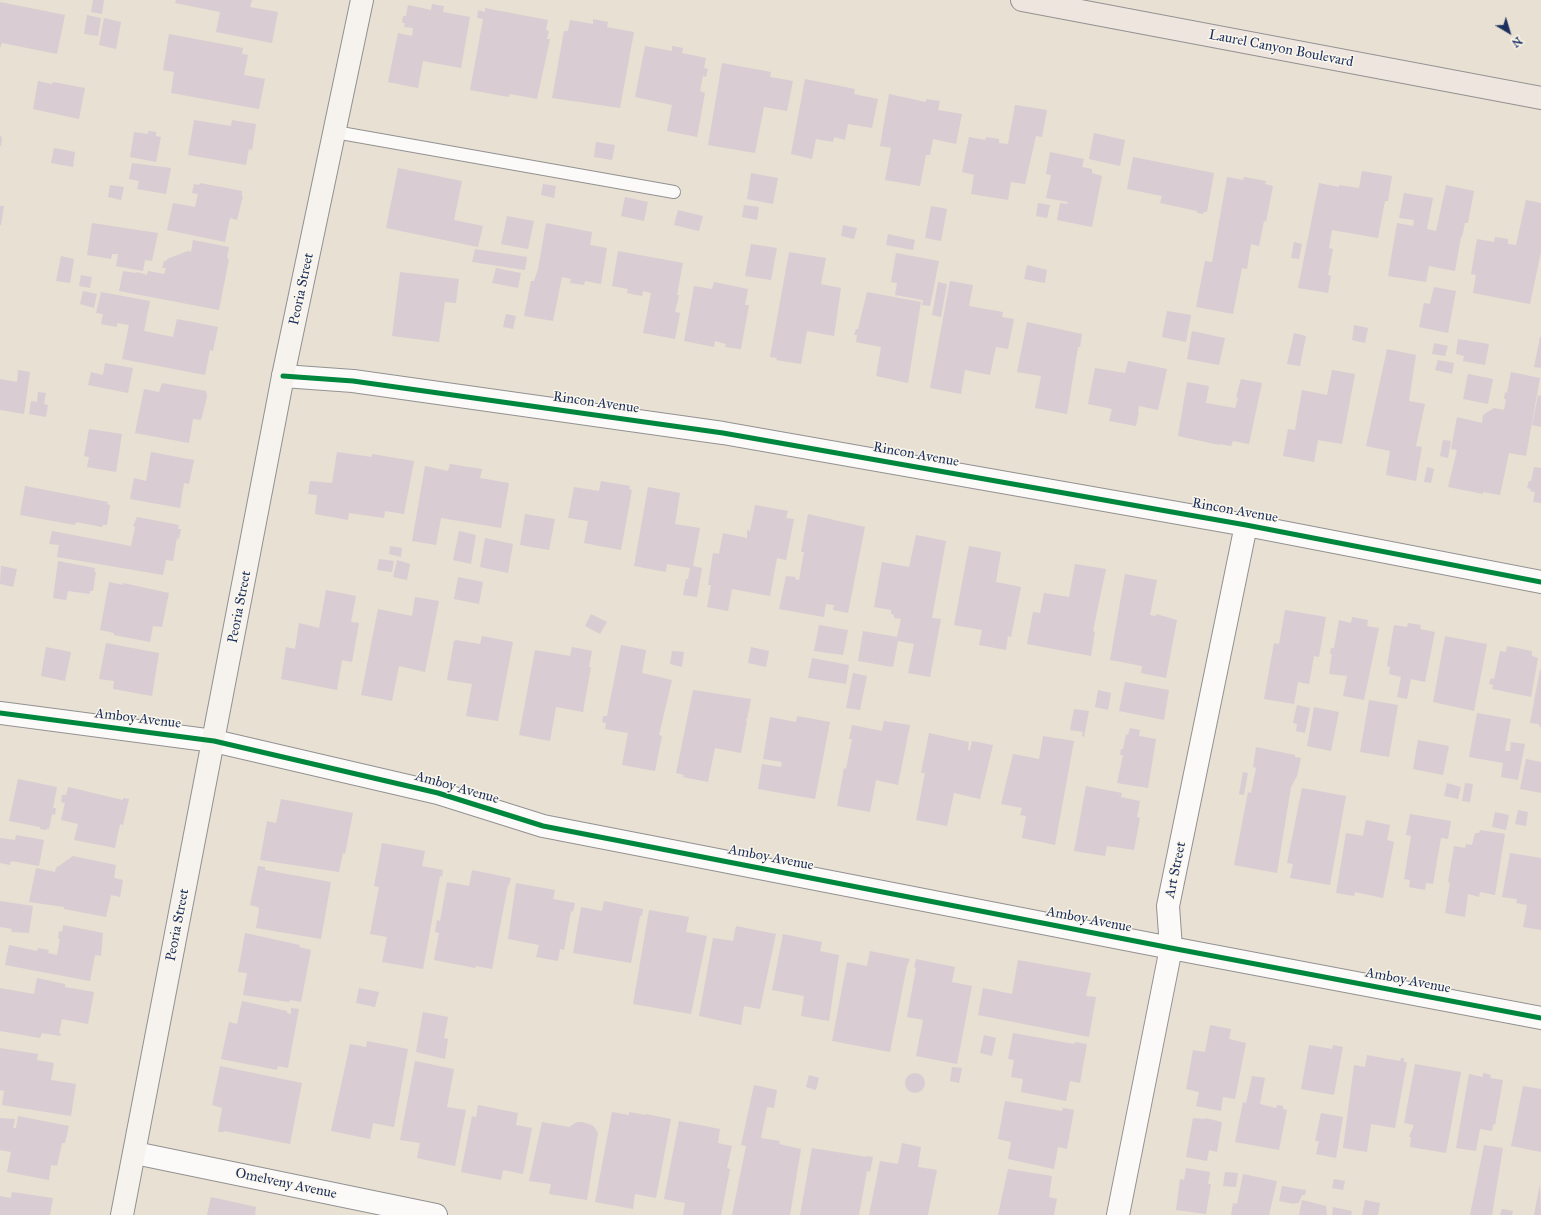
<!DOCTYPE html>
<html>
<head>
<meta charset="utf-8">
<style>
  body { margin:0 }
  #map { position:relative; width:1541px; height:1215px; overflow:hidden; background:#e8e0d2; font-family:"IM FELL Great Primer",serif }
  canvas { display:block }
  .north { position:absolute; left:1489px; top:12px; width:40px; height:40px; -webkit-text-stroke:3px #fbf7ec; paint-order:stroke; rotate:142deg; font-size:11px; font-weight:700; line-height:16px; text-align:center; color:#1b2f5e }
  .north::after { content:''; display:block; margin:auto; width:14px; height:18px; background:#1b2f5e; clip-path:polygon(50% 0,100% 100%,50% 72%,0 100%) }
</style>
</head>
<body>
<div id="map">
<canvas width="1541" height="1215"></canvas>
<div class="north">N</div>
</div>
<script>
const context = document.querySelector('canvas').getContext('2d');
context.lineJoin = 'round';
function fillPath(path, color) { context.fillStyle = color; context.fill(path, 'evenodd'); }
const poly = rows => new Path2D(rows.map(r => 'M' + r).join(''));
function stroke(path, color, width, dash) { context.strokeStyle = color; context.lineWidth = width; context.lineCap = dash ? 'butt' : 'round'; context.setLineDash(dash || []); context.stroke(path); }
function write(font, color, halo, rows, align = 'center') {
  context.font = font + ' "IM FELL Great Primer",serif'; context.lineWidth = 3; context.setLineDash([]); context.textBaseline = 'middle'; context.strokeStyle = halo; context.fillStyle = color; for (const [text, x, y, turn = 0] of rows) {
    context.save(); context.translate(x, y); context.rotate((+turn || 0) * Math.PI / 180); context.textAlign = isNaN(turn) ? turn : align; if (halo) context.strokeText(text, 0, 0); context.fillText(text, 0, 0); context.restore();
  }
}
fillPath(poly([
  [93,0,104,0,102,14,91,12],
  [176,0,252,0,250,7,278,12,272,43,216,32,220,12,175,3],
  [0,2,65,15,57,54,2,43,0,48],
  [432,4,444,6,443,12,470,17,461,68,423,61,418,88,388,82,398,33,412,36,413,28,404,27,405,23,402,23,403,16,406,16,408,5,431,10],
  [485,8,548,20,546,30,549,31,547,39,550,39,537,99,510,94,509,97,470,90,483,19,477,18,478,10,485,12],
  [87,15,101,18,98,36,84,34],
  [104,18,121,22,116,49,99,45],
  [593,19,608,22,607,27,634,32,620,108,552,98,564,31,568,31,570,20,593,24],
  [169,34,243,48,242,54,248,55,244,75,265,79,259,109,171,93,174,72,163,70],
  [645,46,672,51,672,46,683,48,682,53,706,58,704,68,708,69,706,77,703,76,700,91,705,93,697,137,667,131,672,105,635,97],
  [722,63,771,72,770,77,793,81,787,111,764,107,755,153,708,145],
  [805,79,855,89,854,94,878,99,872,128,848,124,845,140,834,137,833,142,816,139,812,159,791,154],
  [38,81,52,84,53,82,85,88,79,119,33,109],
  [889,94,926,102,926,99,940,101,938,110,962,114,956,144,933,139,930,155,926,155,920,186,885,180,891,148,880,146],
  [1015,105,1047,110,1042,137,1036,136,1025,184,1011,182,1008,200,971,194,974,175,962,172,969,137,985,140,986,137,999,139,999,143,1008,144],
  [194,120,231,126,232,120,256,124,252,150,249,149,246,165,188,155],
  [148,131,156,132,156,136,161,137,156,162,130,157,134,132,148,134],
  [1094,133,1125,140,1120,166,1089,159],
  [0,136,2,137,1,146,0,146],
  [596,142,615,145,612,160,594,157],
  [54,148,75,152,73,167,51,163],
  [1050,152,1084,159,1082,167,1092,169,1092,173,1102,176,1092,227,1057,220,1060,203,1067,204,1068,202,1046,198,1051,175,1046,174],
  [1133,157,1214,173,1207,212,1204,212,1203,214,1197,213,1197,211,1160,203,1162,196,1127,189],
  [132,163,171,168,166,194,137,189,139,181,129,179],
  [398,168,462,181,454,220,483,226,478,247,386,228],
  [1362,171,1392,176,1388,201,1385,201,1378,238,1332,230,1329,248,1333,249,1328,275,1331,276,1328,293,1298,288,1319,183,1339,187,1339,185,1359,188],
  [751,173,778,178,773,204,747,199],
  [1227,177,1243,180,1244,177,1266,181,1265,184,1273,186,1266,222,1264,221,1259,246,1251,244,1247,269,1242,268,1233,314,1196,307,1205,261,1212,262],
  [200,183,242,191,242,196,243,196,237,220,230,218,225,242,167,230,173,203,195,207,198,194,192,193,194,184,199,185],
  [543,184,556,186,554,198,541,195],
  [110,185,124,187,121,200,108,197],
  [1446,185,1474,191,1468,223,1465,223,1462,237,1461,237,1455,271,1429,266,1426,282,1388,276,1397,223,1413,226,1414,220,1399,218,1404,193,1433,198,1427,229,1436,231],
  [625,197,648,202,644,221,621,216],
  [1526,200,1541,203,1541,252,1530,304,1473,293,1476,275,1471,274,1477,239,1494,242,1495,237,1508,239,1508,244,1516,245],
  [1038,203,1050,205,1047,218,1036,216],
  [744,205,759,207,757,220,742,217],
  [0,206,4,206,1,225,0,225],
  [931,206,947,209,941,241,925,238],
  [678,210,703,216,699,231,674,225],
  [507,216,534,221,528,249,501,244],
  [92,223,158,233,152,261,145,260,143,271,116,266,118,254,112,254,111,259,87,255],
  [546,223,592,232,590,245,607,248,601,284,585,281,584,285,570,283,571,279,562,277,553,321,524,316,531,281,534,281,538,269],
  [843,225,857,228,854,239,841,236],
  [888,234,915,240,913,250,886,245],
  [193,240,229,247,227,258,229,259,219,310,119,291,123,271,136,273,137,272,147,275,148,271,164,274,166,268,162,268,164,261,166,261,167,259,188,251,191,252],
  [1294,242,1302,244,1299,259,1291,258],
  [751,244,777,248,771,280,745,276],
  [475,249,527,257,525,270,472,262],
  [618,251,683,263,677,295,679,295,675,312,680,313,675,339,643,333,651,293,643,291,642,296,627,293,628,289,612,286],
  [789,252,826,258,821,284,841,288,834,336,807,331,801,364,776,360,777,358,770,357],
  [896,253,939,261,930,306,922,305,923,300,895,295,897,283,891,282],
  [61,256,74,259,70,283,56,281],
  [1027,265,1047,270,1045,283,1024,279],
  [496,268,521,273,518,288,492,283],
  [400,272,459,279,456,303,445,302,439,342,392,336],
  [81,275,92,277,90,288,79,286],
  [950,281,973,285,969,306,1003,312,1002,317,1014,319,1008,349,996,347,990,375,965,370,961,394,930,388],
  [714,282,748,289,745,305,749,305,741,349,725,347,726,344,715,341,714,347,684,341,694,286,712,289],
  [938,282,947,284,941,317,932,315],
  [1434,287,1456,291,1448,333,1419,327,1424,303,1430,304],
  [83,291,97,294,94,308,80,304],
  [101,292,150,301,144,331,173,337,177,319,218,327,213,351,210,350,205,375,122,359,129,325,117,323,117,327,101,324,103,314,96,313],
  [867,292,921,302,908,383,876,376,881,347,856,342,857,335,854,335,856,329,858,329],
  [1167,311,1191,315,1186,342,1162,337],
  [506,314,516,316,513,329,503,327],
  [1027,322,1082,334,1080,347,1078,347,1067,414,1035,408,1041,376,1017,372],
  [1354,325,1368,328,1365,343,1352,340],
  [1192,331,1225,338,1219,365,1187,359],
  [1294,333,1306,336,1300,366,1287,364],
  [1540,337,1541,337,1541,368,1534,367],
  [1458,339,1489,344,1485,365,1463,361,1464,356,1456,354],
  [1434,343,1448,346,1445,356,1432,354],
  [1387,349,1416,355,1409,401,1425,404,1416,446,1422,447,1416,481,1386,475,1390,451,1366,446],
  [1438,360,1454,363,1452,374,1435,370],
  [1128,361,1167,369,1158,410,1139,406,1138,412,1139,412,1136,426,1109,421,1112,409,1088,404,1095,368,1125,373],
  [105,363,133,368,128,393,88,385,91,372,103,375],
  [18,370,30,372,24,414,0,410,0,379,17,382],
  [1332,370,1355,374,1342,444,1318,440,1314,462,1283,456,1288,429,1295,430,1302,390,1327,395],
  [1511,372,1540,378,1526,456,1509,453,1500,495,1483,492,1483,494,1448,487,1457,450,1451,449,1457,417,1482,423,1483,415,1494,408,1504,410,1506,399,1504,399,1505,392,1507,393],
  [1468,374,1493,379,1488,404,1463,399],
  [1241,379,1262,383,1249,444,1233,441,1231,446,1220,444,1219,445,1178,436,1187,382,1209,386,1206,403,1235,408,1238,398,1236,397],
  [162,383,206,391,207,397,201,420,193,419,189,443,135,433,144,389,159,392],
  [38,392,46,393,44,404,48,405,46,417,29,414,31,401,37,402],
  [1538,395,1541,396,1541,427,1532,425],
  [89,429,122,434,116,472,87,467,89,457,84,456],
  [1443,440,1451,441,1448,458,1440,456],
  [151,452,194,460,189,484,184,483,180,508,130,499,134,478,146,481],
  [337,452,372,457,372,454,414,461,404,514,385,511,384,518,349,513,348,520,315,514,317,495,308,494,310,481,332,483],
  [450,464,482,469,480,478,509,483,501,528,441,518,436,545,412,541,425,466,448,471],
  [1427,467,1434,469,1431,483,1424,482],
  [1534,467,1541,468,1541,503,1533,502,1535,492,1530,491,1531,489,1527,488,1529,481,1531,481],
  [601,481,630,486,629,489,632,490,621,550,584,543,588,521,568,518,574,487,599,491],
  [25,486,108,502,107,504,110,505,107,525,103,525,102,527,76,522,75,525,20,515],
  [648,487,680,493,675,524,700,528,693,566,702,568,697,597,683,595,686,579,688,579,690,568,667,564,666,572,634,566],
  [755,505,788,511,786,518,794,519,786,560,777,558,770,596,732,589,728,611,707,607,711,585,708,585,713,553,719,554,723,533,747,538,747,530,750,531],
  [525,514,555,519,549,550,520,545],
  [808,514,865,527,848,613,833,610,834,605,826,604,824,617,779,609,786,576,796,577,795,579,799,580,804,552,801,552],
  [137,517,179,525,178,529,181,529,179,539,177,538,173,561,166,560,163,575,57,557,59,545,49,544,52,531,131,546,135,527,133,526],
  [459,531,476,535,471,564,453,560],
  [916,535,946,541,932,618,941,619,930,677,908,673,914,644,898,641,893,667,858,661,863,631,897,637,901,619,894,618,894,615,891,614,891,610,874,607,882,562,909,567],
  [485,538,513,544,508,573,480,567],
  [390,546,402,548,401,557,389,554],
  [969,546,1001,552,996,582,1021,587,1011,637,1008,636,1006,650,979,645,982,630,954,625],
  [379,559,394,561,392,572,377,570],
  [397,560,410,564,407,580,393,577],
  [58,561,95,568,94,571,96,572,93,591,90,591,90,594,68,591,66,600,53,598],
  [1075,564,1106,569,1093,631,1095,632,1091,656,1027,644,1033,612,1040,613,1044,593,1069,597],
  [1,566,17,569,13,587,0,584],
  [1125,574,1157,580,1150,615,1156,616,1156,614,1177,620,1166,678,1141,673,1142,666,1110,660],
  [458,577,483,582,479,604,454,599],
  [109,582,123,585,123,583,169,593,162,627,153,626,150,642,114,635,114,633,100,630],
  [326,590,356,596,351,622,359,623,352,662,342,660,337,690,281,679,286,647,295,649,299,623,319,628],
  [415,597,439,601,425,672,399,666,392,701,361,695,378,609,412,616],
  [1285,610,1326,617,1319,657,1314,656,1309,684,1298,682,1294,704,1264,699,1274,643,1279,644],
  [591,614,607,622,600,634,585,626],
  [1352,617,1368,620,1367,626,1379,628,1364,700,1343,696,1347,676,1329,674,1332,654,1330,654,1331,648,1334,648,1339,620,1351,623],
  [1408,623,1421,625,1420,629,1435,632,1425,682,1411,679,1407,699,1397,697,1401,677,1389,674,1390,667,1387,666,1394,625,1407,627],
  [819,625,848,630,843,655,814,651],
  [482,636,513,642,498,721,466,716,472,684,447,680,454,641,456,640,480,644],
  [1445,636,1487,644,1474,711,1433,702],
  [106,643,159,653,152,696,113,689,114,681,99,679],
  [621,645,646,650,642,673,672,680,659,735,662,736,655,771,622,765,628,733,605,729,606,723,602,722,603,716,607,716],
  [1507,646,1532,651,1532,656,1538,658,1531,697,1492,689,1493,685,1489,684,1491,678,1494,679,1500,651,1506,652],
  [46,647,71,652,65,681,41,676],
  [572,647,592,651,589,667,591,667,583,712,556,707,550,741,519,735,535,650,570,656],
  [751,647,769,651,766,667,748,663],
  [672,651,684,652,682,667,670,664],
  [812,658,849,665,846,684,808,678],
  [1540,669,1541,670,1541,727,1539,726,1539,724,1530,723],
  [853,673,867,676,860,710,846,708],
  [1125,682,1169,690,1164,720,1119,711],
  [693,690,751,699,747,719,745,720,747,721,741,753,715,748,708,782,683,777,684,775,676,773],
  [1098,690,1111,693,1108,710,1095,707],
  [1369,700,1398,705,1389,757,1360,752],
  [1297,705,1310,708,1305,733,1296,731,1297,724,1293,723],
  [1314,707,1339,712,1331,751,1307,746],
  [1074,709,1089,711,1084,737,1082,736,1083,732,1070,730],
  [1477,713,1511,719,1505,751,1510,751,1511,742,1525,744,1518,780,1501,777,1503,763,1469,757],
  [797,716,830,722,815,799,758,789,762,764,781,767,782,762,763,759,770,717,796,722],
  [884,721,910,725,898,785,876,780,870,812,837,806,844,768,846,769,852,739,849,739,852,725,882,731],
  [1130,728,1140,730,1139,736,1156,739,1148,788,1117,783,1123,755,1120,755,1121,749,1123,749,1126,734,1128,735],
  [929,733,969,742,968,750,970,750,972,741,993,745,980,799,954,793,947,826,916,820,925,773,921,773],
  [1043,736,1074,741,1055,845,1022,838,1026,816,1020,815,1022,808,1001,804,1013,754,1039,759],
  [1418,740,1449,746,1443,775,1413,769],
  [1256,747,1295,755,1295,757,1301,758,1297,776,1291,787,1277,873,1234,865,1248,792,1251,793,1256,768,1253,767],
  [1526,759,1541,762,1541,793,1520,789],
  [1243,772,1248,773,1244,795,1239,794],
  [18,779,57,787,53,808,56,808,55,815,52,814,49,829,47,828,47,830,40,829,40,827,9,821],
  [1447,783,1461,787,1458,799,1444,796],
  [1465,783,1473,784,1470,802,1462,801],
  [1086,786,1122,793,1121,797,1140,801,1137,817,1140,818,1134,850,1107,846,1105,856,1074,851],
  [68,787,123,800,123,798,129,799,123,825,120,824,115,848,74,840,78,824,61,820,65,803,61,802,62,795,66,795],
  [1302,788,1346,796,1330,885,1290,878,1293,864,1287,863],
  [281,799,353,813,345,854,343,853,339,872,260,860,267,821,276,823],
  [1518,810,1528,812,1526,826,1515,824],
  [1495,812,1509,815,1506,830,1492,827],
  [1410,814,1451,821,1448,839,1441,838,1433,884,1426,883,1425,890,1409,887,1410,880,1404,879,1411,836,1406,835],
  [1366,820,1390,825,1387,840,1394,842,1383,898,1355,892,1354,896,1336,893,1346,833,1363,836],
  [1480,830,1505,834,1495,895,1480,892,1479,897,1468,894,1465,917,1445,913,1450,883,1448,882,1454,846,1465,848,1466,844,1472,845,1475,833,1479,833],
  [16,835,44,840,39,866,11,861,10,865,0,863,0,838,15,840],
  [382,843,425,851,422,866,443,870,442,877,440,876,423,969,382,962,387,937,370,934,379,887,374,886],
  [1510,853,1541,858,1541,930,1523,927,1527,905,1516,903,1517,899,1502,897],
  [73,856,116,865,114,878,123,880,120,897,111,895,106,917,64,909,64,907,29,902,36,868,55,872,56,868],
  [258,866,265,867,265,870,331,882,321,939,256,928,259,910,258,907,250,905],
  [472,870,511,878,509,885,508,885,492,969,476,966,475,968,434,960,439,933,435,932,437,920,440,921,447,882,469,886],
  [516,883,555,890,553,899,575,903,573,912,571,911,564,950,560,949,558,961,536,957,539,945,508,939],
  [0,901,33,906,29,933,11,932,12,929,0,927],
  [604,901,643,909,642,916,640,916,631,963,573,953,581,907,602,911],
  [649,910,689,917,686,932,707,936,691,1014,633,1004],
  [63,925,103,933,101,956,95,955,90,981,5,965,9,945,37,951,38,948,49,950,48,953,57,955,60,939,58,939,59,931,62,932],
  [736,926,776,934,760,1009,744,1006,741,1025,699,1016,713,938,733,941],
  [245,933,300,945,299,947,311,950,301,1002,290,1000,289,1002,243,995,247,973,238,972],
  [783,934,822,942,820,951,839,955,829,1021,801,1016,804,996,772,990],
  [870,951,910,959,907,966,890,1052,832,1041,847,962,867,966],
  [916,959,955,967,952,982,972,986,957,1064,916,1056,923,1020,907,1017,916,968,914,967],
  [1018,960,1091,973,1086,996,1096,997,1089,1037,978,1015,983,988,1012,994],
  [37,978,65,984,65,987,94,992,88,1024,62,1019,59,1033,61,1033,60,1036,42,1033,40,1038,0,1031,0,988,34,994],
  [359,988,379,992,375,1007,356,1003],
  [242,1001,287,1011,287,1013,291,1014,291,1008,299,1009,288,1068,278,1066,277,1070,221,1059,229,1022,237,1024],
  [423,1012,448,1017,444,1038,448,1039,445,1059,416,1052],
  [1210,1025,1231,1029,1229,1039,1246,1043,1235,1099,1223,1097,1221,1111,1196,1106,1199,1092,1186,1089,1193,1050,1205,1052],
  [1013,1033,1074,1044,1075,1042,1087,1044,1080,1083,1070,1081,1066,1101,1021,1092,1023,1079,1011,1077,1014,1060,1008,1059],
  [984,1035,996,1038,992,1056,980,1053],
  [367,1041,408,1049,394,1127,373,1123,370,1139,331,1131,350,1044,366,1047],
  [1309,1045,1332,1049,1333,1045,1343,1047,1334,1095,1301,1089],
  [0,1048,38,1054,37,1060,54,1063,51,1080,76,1084,71,1116,2,1105,4,1091,0,1090],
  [1367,1055,1400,1061,1401,1058,1404,1058,1404,1062,1407,1062,1395,1128,1371,1124,1367,1152,1343,1148,1354,1065,1365,1067],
  [415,1061,454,1069,447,1107,466,1110,455,1166,417,1158,420,1143,400,1140],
  [1415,1064,1461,1072,1446,1153,1410,1147,1411,1137,1409,1137,1414,1125,1404,1123],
  [220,1066,302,1083,290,1144,224,1131,224,1132,218,1132,222,1108,212,1105],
  [952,1067,962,1068,959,1083,950,1081],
  '905 1083a10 10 0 1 1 20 0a10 10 0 1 1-20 0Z',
  [1483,1073,1491,1075,1490,1078,1503,1080,1495,1125,1493,1124,1492,1131,1480,1129,1476,1151,1456,1148,1469,1074,1483,1077],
  [809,1075,819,1078,816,1090,806,1087],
  [1252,1076,1265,1078,1260,1104,1276,1108,1277,1105,1283,1106,1283,1109,1287,1110,1279,1150,1235,1142,1243,1102,1246,1103],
  [754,1085,777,1090,774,1108,767,1107,761,1138,780,1141,779,1144,801,1149,790,1215,732,1215,746,1146,741,1145],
  [1523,1086,1541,1089,1541,1152,1511,1146],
  [1005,1101,1062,1111,1063,1108,1074,1110,1067,1149,1058,1147,1054,1169,1008,1159,1011,1142,998,1139],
  [478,1105,518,1113,516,1125,532,1128,523,1174,503,1170,501,1180,461,1172,472,1116,476,1117],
  [612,1112,629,1115,629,1112,646,1115,646,1114,671,1119,656,1198,635,1194,633,1209,595,1202],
  [1321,1113,1343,1117,1336,1158,1316,1154,1319,1141,1315,1141],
  [18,1116,69,1126,65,1143,62,1143,57,1166,51,1165,49,1180,7,1172,11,1152,0,1150,0,1118,15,1119,13,1128,16,1128],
  [1193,1118,1205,1119,1205,1118,1222,1122,1217,1152,1209,1150,1207,1161,1186,1157],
  [679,1121,720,1129,718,1143,732,1146,727,1168,730,1169,721,1215,683,1215,685,1203,664,1199],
  [542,1122,569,1127,577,1122,582,1122,592,1125,595,1128,598,1133,587,1200,549,1194,551,1184,529,1181],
  [902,1143,921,1147,918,1167,937,1170,928,1215,869,1215,880,1161,898,1164],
  [1484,1145,1503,1148,1492,1215,1470,1215],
  [812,1148,867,1157,867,1156,873,1157,870,1172,867,1171,859,1215,800,1215],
  [1186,1168,1210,1172,1208,1184,1211,1184,1206,1214,1176,1210,1180,1179,1184,1180],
  [1008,1169,1052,1176,1049,1197,1057,1199,1054,1215,998,1215],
  [1225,1172,1238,1173,1236,1187,1223,1186],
  [1243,1174,1277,1181,1269,1215,1231,1215,1233,1203,1237,1204],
  [1334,1179,1345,1181,1343,1190,1332,1188],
  [1540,1184,1541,1215,1534,1215],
  [1282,1186,1306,1190,1305,1195,1302,1195,1299,1203,1295,1203,1294,1204,1279,1201],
  [12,1192,53,1198,50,1215,0,1215,0,1196,11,1198],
  [211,1197,256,1207,255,1215,207,1215],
  [1302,1200,1326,1206,1327,1215,1299,1215],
  [1365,1200,1380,1203,1378,1215,1362,1215],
  [1333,1207,1352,1211,1351,1215,1332,1215],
  [1502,1209,1513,1211,1512,1215,1500,1215]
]), '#d9ccd3');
const lane = poly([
  [335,132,674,192]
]);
const street = poly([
  [283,376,353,381,723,433,1246,525,1541,582],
  [0,713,214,741,438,793,543,826,1171,948,1541,1018],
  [135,1153,436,1215],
  [1118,1215,1171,948,1168,906,1246,525]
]);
const secondary = poly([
  [122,1215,283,376,362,0]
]);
const primary = poly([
  [1022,0,1541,98]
]);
stroke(lane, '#929192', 14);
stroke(street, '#929192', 24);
stroke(secondary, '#929192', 24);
stroke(primary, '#929192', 24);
stroke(lane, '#fcfaf8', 12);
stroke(street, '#fcfaf8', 22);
stroke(secondary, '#f6f2ee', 22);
stroke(primary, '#eee5de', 22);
stroke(poly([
  [283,376,353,381,723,433,1246,525,1541,582],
  [0,713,214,741,438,793,543,826,1171,948,1541,1018]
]), '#00873e', 5);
write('14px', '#1b2f5e', '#fbf7ec', [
  ["Laurel Canyon Boulevard",1281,49,11],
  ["Peoria Street",302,289,-78],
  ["Rincon Avenue",596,403,8],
  ["Rincon Avenue",916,455,10],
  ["Rincon Avenue",1235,511,10],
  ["Peoria Street",240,607,-79],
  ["Amboy Avenue",138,719,7],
  ["Amboy Avenue",457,788,16],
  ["Amboy Avenue",771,858,11],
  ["Art Street",1176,870,-78],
  ["Amboy Avenue",1089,920,11],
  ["Peoria Street",178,925,-79],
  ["Amboy Avenue",1408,981,11],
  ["Omelveny Avenue",286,1184,12]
]);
</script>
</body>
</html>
